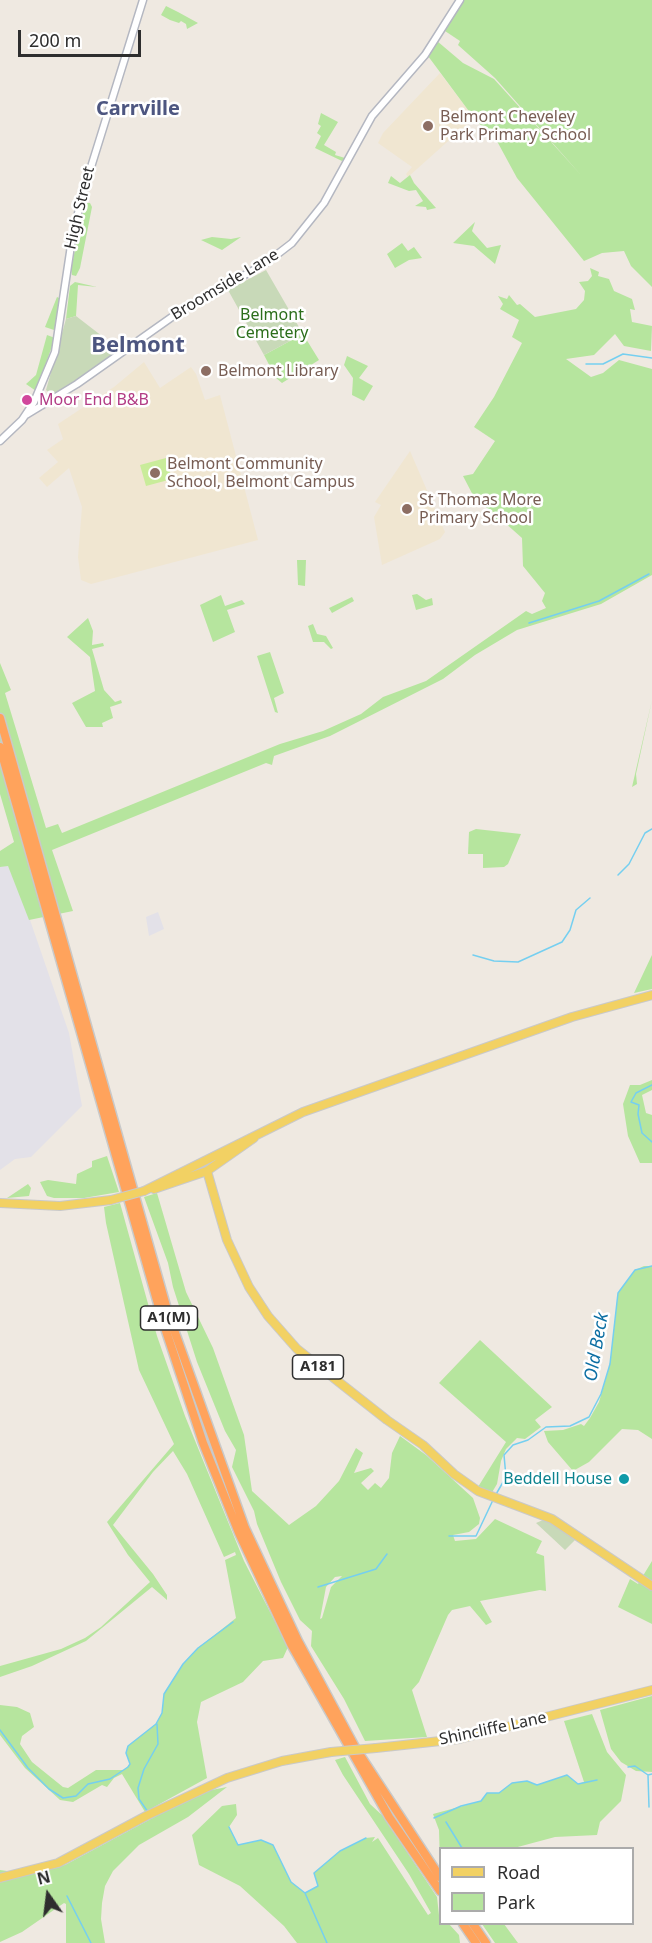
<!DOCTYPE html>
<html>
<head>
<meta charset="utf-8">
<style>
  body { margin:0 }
  #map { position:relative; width:652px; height:1943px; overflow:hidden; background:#efe9e1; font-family:"Noto Sans",sans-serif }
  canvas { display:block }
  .legend { position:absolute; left:439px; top:1847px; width:195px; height:78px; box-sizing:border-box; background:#fff; border:2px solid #ababab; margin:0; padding:8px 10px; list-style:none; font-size:18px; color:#2e2e2e }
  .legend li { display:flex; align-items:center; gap:12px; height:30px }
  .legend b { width:30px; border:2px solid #ababab }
  .north { position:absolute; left:18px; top:1865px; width:60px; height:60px; -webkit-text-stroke:4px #fff; paint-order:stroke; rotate:346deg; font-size:16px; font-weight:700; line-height:24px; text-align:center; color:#2e2e2e }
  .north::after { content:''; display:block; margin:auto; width:21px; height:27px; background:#2e2e2e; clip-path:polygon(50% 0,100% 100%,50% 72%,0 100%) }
  .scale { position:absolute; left:18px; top:30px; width:123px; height:27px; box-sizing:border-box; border:3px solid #2e2e2e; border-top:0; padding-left:8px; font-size:18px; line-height:21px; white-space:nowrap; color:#2e2e2e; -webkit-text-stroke:4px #fff; paint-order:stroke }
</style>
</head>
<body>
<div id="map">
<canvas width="652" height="1943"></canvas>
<ul class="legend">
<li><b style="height:8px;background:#f2d163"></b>Road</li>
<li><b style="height:16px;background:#b6e59e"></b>Park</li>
</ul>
<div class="north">N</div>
<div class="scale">200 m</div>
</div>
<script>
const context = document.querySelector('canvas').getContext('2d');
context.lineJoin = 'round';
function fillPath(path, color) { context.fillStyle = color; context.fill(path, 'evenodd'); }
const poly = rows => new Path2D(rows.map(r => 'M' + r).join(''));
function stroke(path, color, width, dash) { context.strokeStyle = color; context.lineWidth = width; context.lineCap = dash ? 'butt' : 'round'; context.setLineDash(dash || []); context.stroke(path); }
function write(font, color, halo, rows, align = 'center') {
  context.font = font + ' "Noto Sans",sans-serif'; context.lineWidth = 5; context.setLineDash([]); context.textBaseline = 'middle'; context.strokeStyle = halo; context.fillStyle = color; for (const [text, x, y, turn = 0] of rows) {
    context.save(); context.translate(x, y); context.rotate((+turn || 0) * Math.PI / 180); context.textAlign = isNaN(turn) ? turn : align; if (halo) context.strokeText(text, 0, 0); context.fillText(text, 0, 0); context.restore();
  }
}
fillPath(poly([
  [8,865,30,920,69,1033,82,1106,31,1157,15,1159,0,1170,0,867],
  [158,912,164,929,149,936,146,917]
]), '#e3e1e8');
fillPath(poly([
  [440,73,474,118,408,177,406,174,412,167,378,143,383,133],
  [144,362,160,388,191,367,196,374,205,400,220,395,258,540,91,584,81,580,78,557,82,507,69,468,47,487,39,478,58,462,47,450,63,439,58,424,114,387],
  [410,451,445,532,440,539,382,565,374,517,381,505,375,502]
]), '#f0e6d1');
fillPath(poly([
  [464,0,652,0,652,287,631,266,624,251,602,253,584,261,517,178,498,143,474,118,428,56,437,41,463,63,494,79,581,175,495,78,458,45,460,41,445,31],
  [166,6,178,12,198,23,187,29,186,24,181,21,179,23,170,20,161,15],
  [321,113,338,122,324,145,336,152,335,155,345,158,342,161,315,148,321,136,317,133,321,126,318,124],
  [410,175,414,183,436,208,427,210,426,207,415,206,423,201,416,190,409,191,388,183,391,176,400,183],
  [85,203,90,203,92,207,80,268,76,276,72,275,71,269],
  [475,222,472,231,487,248,501,245,495,264,474,246,453,243],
  [212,237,231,239,241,237,222,250,201,240],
  [402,243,408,251,414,247,422,258,409,260,395,268,387,254],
  [590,268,599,272,598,276,609,279,614,291,632,299,635,310,630,309,632,322,652,326,651,351,624,346,615,334,594,355,566,359,591,377,603,373,619,360,652,369,652,575,601,604,517,630,475,655,443,679,330,736,274,756,272,765,266,763,52,850,73,911,29,920,8,866,0,867,0,851,14,842,0,794,0,663,11,690,5,693,46,828,58,824,62,833,280,744,323,731,361,714,383,697,426,681,526,611,532,614,546,608,542,601,545,593,523,566,522,538,504,522,496,524,491,511,475,499,463,476,473,474,495,441,474,427,494,397,522,343,512,337,519,320,500,309,503,304,498,296,507,299,509,295,517,305,520,304,535,317,576,309,584,300,585,291,579,282,588,281,592,276],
  [75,282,97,287,78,285,76,316,66,319,70,286],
  [57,297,61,299,57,329,54,330,45,327],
  [303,334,319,360,282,383,276,378,264,355],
  [47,335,55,338,36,391,26,384,36,375],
  [347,356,368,366,359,378,373,386,364,401,352,395,353,378,344,365],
  [297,560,306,560,305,586,298,585],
  [417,594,426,600,432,598,433,605,416,610,412,595],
  [221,595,225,606,242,600,245,604,227,610,235,632,213,642,200,605],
  [352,597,354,601,332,613,329,608],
  [88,618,93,631,92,645,103,643,104,646,92,649,104,690,115,702,121,700,122,703,110,707,113,718,102,723,103,727,86,727,72,703,95,691,90,657,67,637],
  [313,624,317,634,326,636,333,648,331,649,324,642,313,642,308,626],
  [270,652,284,693,274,698,278,713,275,712,257,656],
  [652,700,636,774,637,784,632,787],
  [476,829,521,834,508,864,504,867,483,868,483,854,468,854,469,832],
  [652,955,652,989,634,993,651,957],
  [652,1080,652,1090,642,1095,646,1113,652,1115,652,1163,640,1163,628,1136,623,1104,630,1085,640,1085],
  [107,1156,119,1192,84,1198,54,1198,47,1196,40,1182,48,1180,76,1184,77,1174,92,1167,92,1161],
  [28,1184,31,1188,29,1196,7,1198],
  [157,1193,186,1292,213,1348,244,1435,252,1491,289,1525,316,1506,339,1481,356,1448,363,1453,354,1473,371,1468,374,1471,361,1483,368,1490,375,1483,381,1488,389,1478,392,1453,400,1436,426,1455,473,1498,480,1518,479,1524,469,1532,453,1535,455,1541,476,1539,495,1519,542,1541,536,1553,544,1556,546,1591,540,1590,480,1601,492,1622,486,1625,470,1606,452,1610,448,1615,419,1682,412,1690,427,1737,365,1741,344,1699,311,1646,312,1631,300,1620,281,1582,257,1524,254,1511,232,1467,236,1450,225,1431,197,1362,173,1287,168,1263,144,1197],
  [342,1576,331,1587,322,1618,320,1619,326,1587,335,1577],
  [120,1203,157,1336,185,1416,244,1561,288,1647,283,1658,263,1661,243,1682,201,1702,197,1722,207,1778,145,1812,122,1774,114,1778,107,1787,102,1785,73,1802,60,1800,25,1768,0,1735,0,1705,17,1707,30,1713,34,1727,22,1736,20,1744,32,1762,63,1787,68,1788,96,1770,124,1770,130,1764,126,1753,128,1746,156,1724,162,1713,164,1694,183,1664,198,1648,236,1618,225,1560,236,1555,235,1552,224,1557,187,1474,173,1451,153,1472,113,1525,153,1574,167,1595,167,1600,152,1587,86,1641,32,1666,0,1677,0,1666,61,1649,85,1638,101,1627,150,1582,128,1555,107,1522,174,1444,139,1370,106,1223,104,1207],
  [644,1266,652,1266,652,1439,638,1430,622,1429,589,1462,573,1471,548,1442,544,1431,563,1430,581,1424,584,1426,590,1418,599,1402,610,1364,618,1293,635,1270],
  [480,1340,552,1407,535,1420,541,1427,525,1439,517,1438,506,1449,501,1461,497,1484,491,1494,478,1487,506,1442,439,1383],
  [652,1561,652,1624,618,1607,630,1579,638,1584],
  [652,1696,652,1772,636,1771,621,1762,611,1749,600,1710],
  [592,1714,607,1752,626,1775,621,1801,600,1822,597,1835,555,1837,514,1848,440,1848,440,1864,439,1830,433,1814,481,1801,487,1793,499,1793,512,1783,527,1781,537,1785,567,1775,578,1784,584,1782,564,1721],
  [345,1757,370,1804,383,1816,437,1897,440,1924,449,1924,459,1935,460,1943,297,1943,284,1926,240,1886,199,1865,192,1835,222,1806,236,1804,237,1815,229,1827,238,1845,261,1840,273,1845,291,1882,305,1893,318,1886,314,1873,340,1851,366,1838,375,1837,372,1842,378,1838,428,1915,431,1913,409,1874,343,1775,335,1760],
  [227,1787,188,1817,139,1845,113,1871,105,1886,102,1903,101,1919,105,1943,66,1943,66,1904,64,1903,22,1932,0,1942,0,1870,7,1871,7,1876,65,1865,201,1792],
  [482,1924,504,1924,518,1943,495,1943]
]), '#b6e59e');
fillPath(poly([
  [266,270,303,334,264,355,228,290],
  [76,316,120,350,53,396,46,390,66,319],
  [543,1520,552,1523,575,1540,565,1550,536,1523]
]), '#c8d9b8');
fillPath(poly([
  [166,458,172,479,146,486,140,465]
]), '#c9ec9a');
stroke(poly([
  [586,364,603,364,623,354,652,358],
  [529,623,599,601,649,574],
  [618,875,629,864,645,833,652,829],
  [473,955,494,961,518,962,562,942,570,930,576,910,590,898],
  [652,1085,636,1093,631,1102,639,1105,638,1114,642,1133,652,1142],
  [495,1496,506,1477,504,1455,513,1445,528,1440,546,1427,570,1426,589,1417,601,1394,610,1364,618,1293,635,1270,652,1266],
  [449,1536,476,1536,493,1500],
  [318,1587,376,1569,387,1554],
  [0,1730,28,1768,49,1789,63,1798,76,1796,88,1784,110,1779,128,1767,130,1764,126,1753,128,1746,156,1724,162,1713,164,1694,183,1664,198,1648,233,1622],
  [628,1767,635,1766,648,1775,652,1774],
  [648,1775,649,1807],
  [148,1812,139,1799,138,1788,144,1769,158,1744,157,1724],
  [434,1818,461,1806,481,1801,487,1793,499,1793,512,1783,527,1781,537,1785,567,1775,578,1784,597,1780],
  [446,1822,462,1848],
  [229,1827,238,1845,261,1840,273,1845,291,1882,305,1893,318,1886,314,1873,340,1851,366,1838],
  [305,1893,327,1943],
  [67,1896,91,1943]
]), '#75cff0', 1.5);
const minor = poly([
  [26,415,77,384,179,312,266,263,292,243,324,203,372,116,425,55,460,0],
  [0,441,22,420,34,402,55,352,72,239,82,196,143,0]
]);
const major = poly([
  [207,1171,227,1240,249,1287,268,1316,297,1349,387,1420,423,1445,454,1474,478,1491,552,1519,652,1586],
  [154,1189,207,1171,254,1138],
  [144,1191,303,1112,572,1017,652,995],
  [0,1203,60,1206,111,1200],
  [376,1748,459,1739,652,1690],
  [0,1878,58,1863,146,1816,227,1778,282,1761,331,1752]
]);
const highway = poly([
  [0,718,168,1313,245,1528,298,1641,356,1749,440,1877],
  [0,747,164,1325,203,1443,239,1533,291,1644,389,1817,440,1891],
  [463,1924,476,1943],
  [473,1924,486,1943]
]);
stroke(minor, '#b4b7c1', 9);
stroke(major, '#c9c9c9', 10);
stroke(highway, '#c9c9c9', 11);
stroke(minor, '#fff', 6);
stroke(major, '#f2d163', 8);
stroke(highway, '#ffa35c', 8);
const majorBridge = poly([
  [111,1200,144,1191],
  [331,1752,376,1748]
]);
stroke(majorBridge, '#c9c9c9', 10, []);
stroke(majorBridge, '#f2d163', 8);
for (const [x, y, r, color] of [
  [428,126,6,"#8d6e63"],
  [206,371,6,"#8d6e63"],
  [27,400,6,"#d1479c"],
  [155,473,6,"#8d6e63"],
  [407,509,6,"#8d6e63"],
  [624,1479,6,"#0f9aa8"]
]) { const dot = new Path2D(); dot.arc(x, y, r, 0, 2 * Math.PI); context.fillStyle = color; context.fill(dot); stroke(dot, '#fff', 2); }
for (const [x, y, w] of [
  [169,1318,57],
  [318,1367,51]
]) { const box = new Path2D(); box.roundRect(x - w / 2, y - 12, w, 24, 4.5); context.fillStyle = '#fff'; context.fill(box); stroke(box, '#2e2e2e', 1.5); }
write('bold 15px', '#2e2e2e', null, [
  ["A1(M)",169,1318],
  ["A181",318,1367]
]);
write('16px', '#785e54', '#fff', [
  ["Belmont Cheveley",440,117],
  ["Park Primary School",440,135],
  ["Belmont Library",218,371],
  ["Belmont Community",167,464],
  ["School, Belmont Campus",167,482],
  ["St Thomas More",419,500],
  ["Primary School",419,518]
], 'left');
write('16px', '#2e2e2e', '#fff', [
  ["High Street",80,208,-77],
  ["Broomside Lane",225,285,-31],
  ["Shincliffe Lane",493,1729,-12]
]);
write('16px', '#2c6e1b', '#fff', [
  ["Belmont",272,315],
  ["Cemetery",272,333]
]);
write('16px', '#b23c85', '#fff', [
  ["Moor End B&B",39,400]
], 'left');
write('16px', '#0d838f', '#fff', [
  ["Beddell House",612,1479]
], 'right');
write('italic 18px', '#0d6fa3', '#fff', [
  ["Old Beck",597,1347,-80]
]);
write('bold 20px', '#4d5680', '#fff', [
  ["Carrville",138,109]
]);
write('bold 22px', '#4d5680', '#fff', [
  ["Belmont",138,346]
]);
</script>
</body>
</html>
